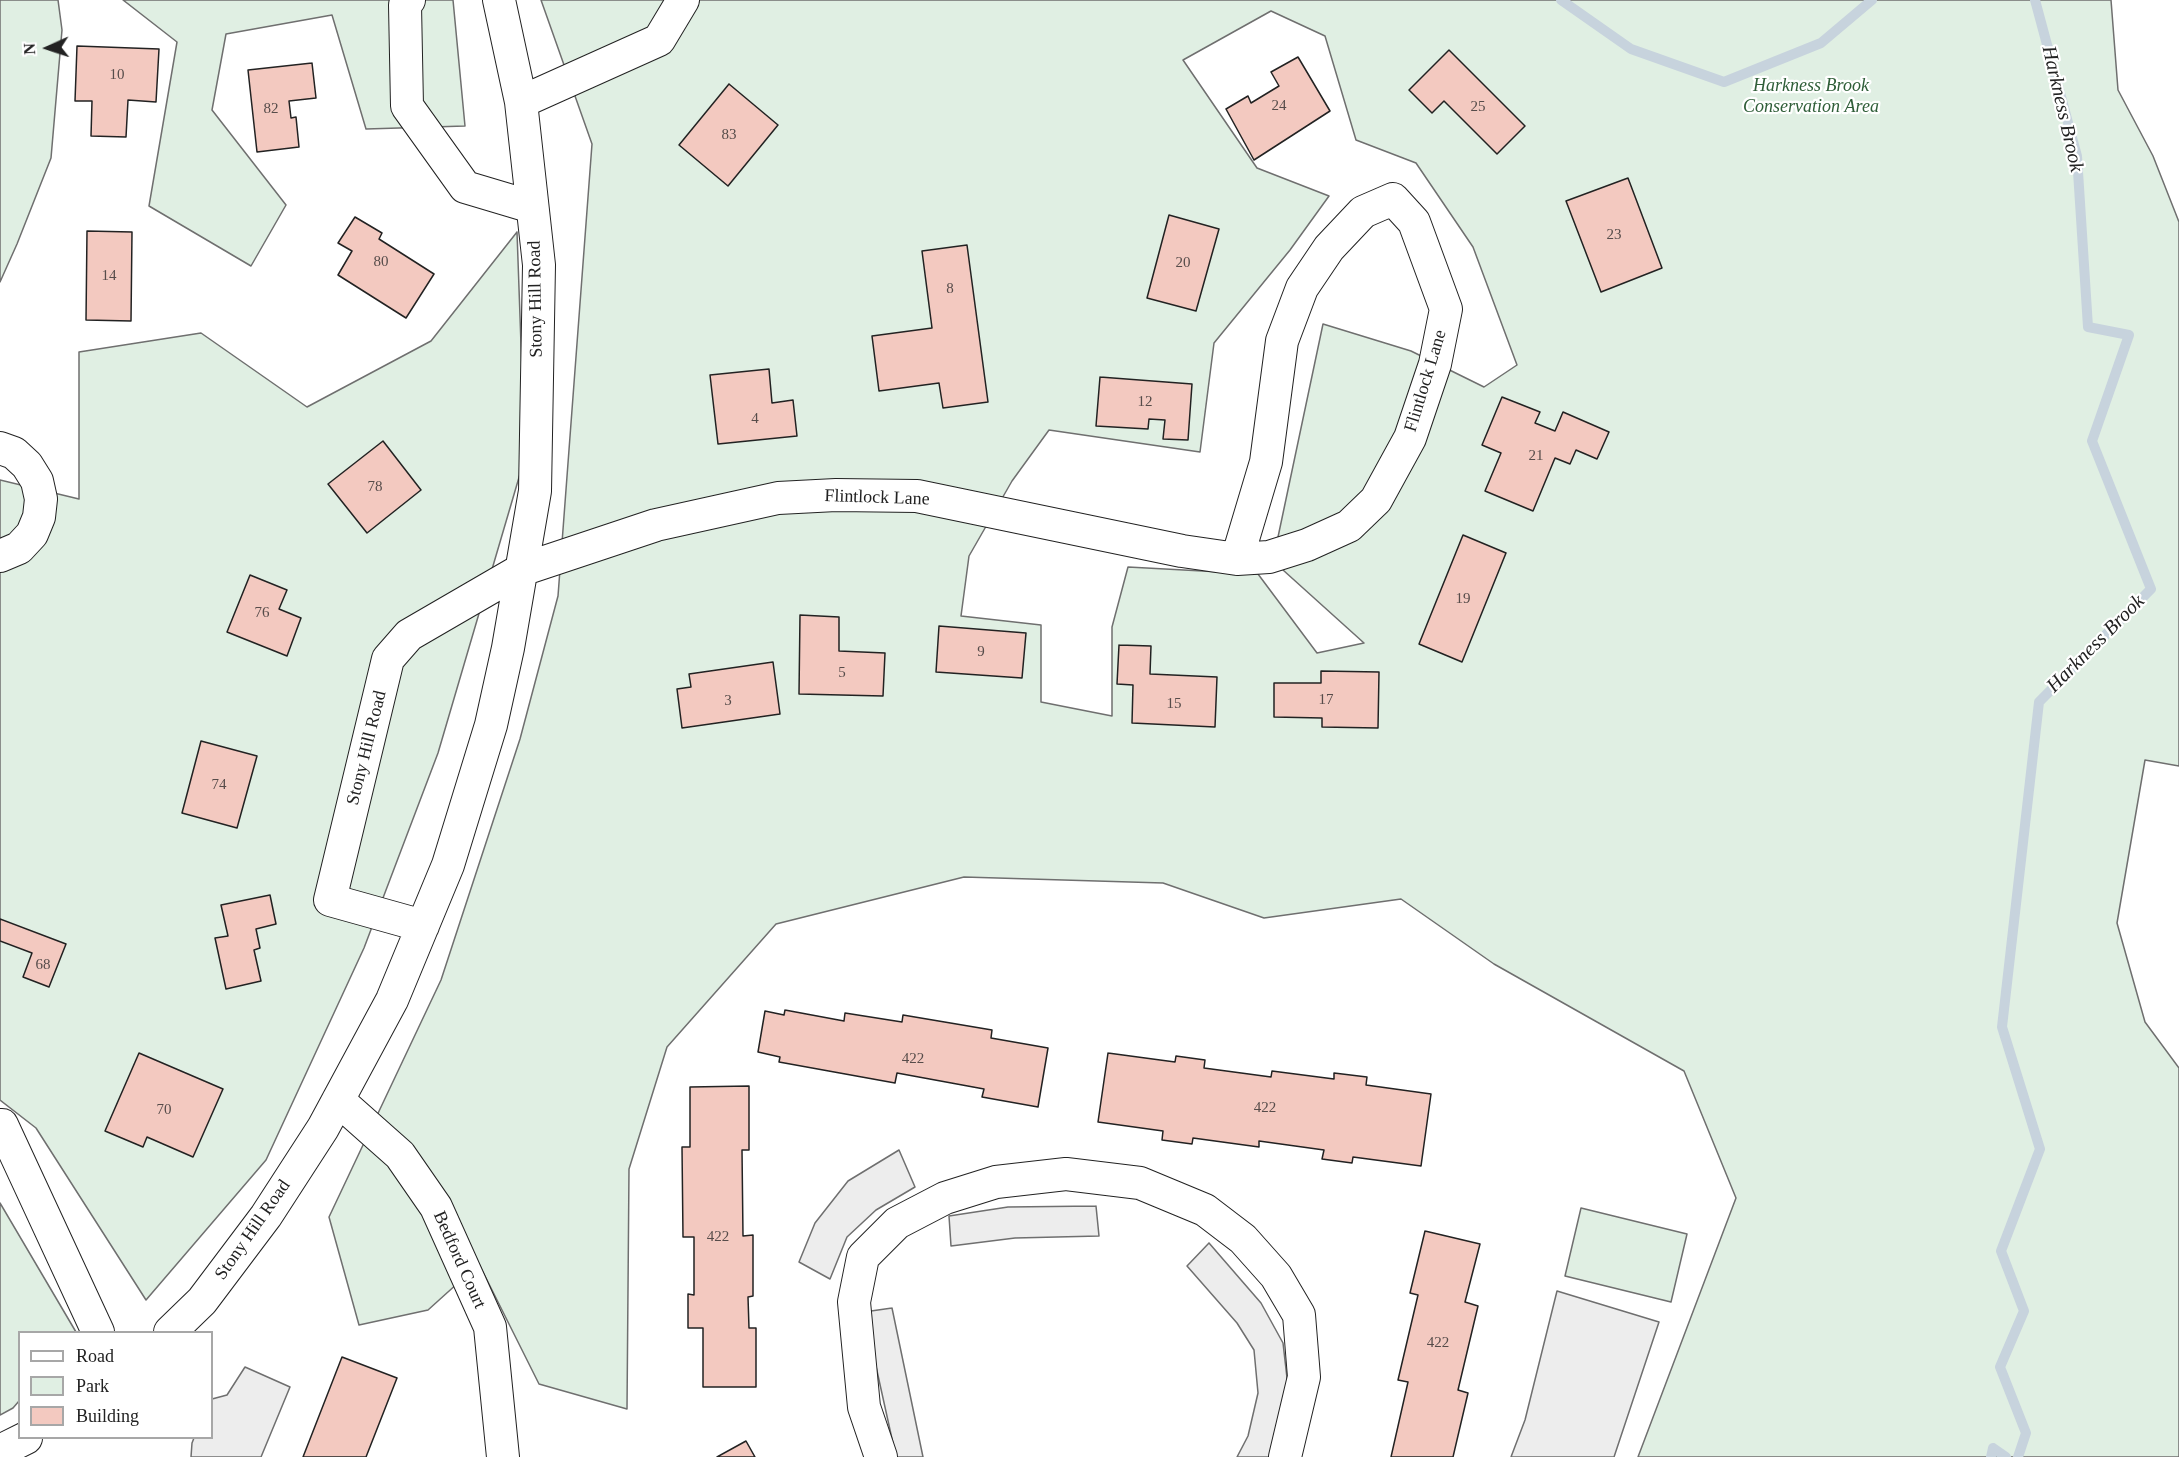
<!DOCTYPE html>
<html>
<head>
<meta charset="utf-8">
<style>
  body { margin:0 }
  #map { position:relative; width:2179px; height:1457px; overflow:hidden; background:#fff; font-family:Georgia,serif }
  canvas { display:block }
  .legend { position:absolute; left:18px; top:1331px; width:195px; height:108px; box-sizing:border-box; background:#fff; border:2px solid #a7a7a7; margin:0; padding:8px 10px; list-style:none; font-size:18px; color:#222 }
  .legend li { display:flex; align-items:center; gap:12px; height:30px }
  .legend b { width:30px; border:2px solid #a7a7a7 }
  .north { position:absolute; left:18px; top:18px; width:60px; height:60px; -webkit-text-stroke:4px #fff; paint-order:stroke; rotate:267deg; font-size:16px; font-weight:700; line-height:24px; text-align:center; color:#222 }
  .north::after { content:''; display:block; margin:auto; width:21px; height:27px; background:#222; clip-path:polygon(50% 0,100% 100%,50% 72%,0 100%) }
</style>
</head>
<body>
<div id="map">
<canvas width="2179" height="1457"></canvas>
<ul class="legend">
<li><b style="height:8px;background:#fff"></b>Road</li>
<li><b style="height:16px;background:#e0efe3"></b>Park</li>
<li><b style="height:16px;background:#f3c9c0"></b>Building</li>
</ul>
<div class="north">N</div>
</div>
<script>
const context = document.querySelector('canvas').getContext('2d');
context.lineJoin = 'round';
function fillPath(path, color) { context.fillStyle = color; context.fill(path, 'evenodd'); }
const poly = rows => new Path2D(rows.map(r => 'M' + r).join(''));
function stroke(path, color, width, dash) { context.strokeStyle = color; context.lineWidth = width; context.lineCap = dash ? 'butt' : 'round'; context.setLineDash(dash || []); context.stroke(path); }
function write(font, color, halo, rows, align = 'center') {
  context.font = font + ' Georgia,serif'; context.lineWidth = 4.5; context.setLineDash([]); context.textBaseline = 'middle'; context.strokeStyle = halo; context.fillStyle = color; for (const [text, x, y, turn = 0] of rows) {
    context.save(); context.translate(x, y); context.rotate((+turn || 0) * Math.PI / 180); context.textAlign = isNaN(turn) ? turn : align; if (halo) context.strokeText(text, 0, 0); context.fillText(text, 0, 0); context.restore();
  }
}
const green = poly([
  [0,0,58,0,62,30,51,158,17,244,0,282,0,0],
  [123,0,453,0,465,126,366,129,332,15,226,34,212,110,286,205,251,266,149,206,177,42,123,0],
  [541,0,2111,0,2118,90,2153,156,2179,222,2179,766,2145,760,2117,923,2145,1022,2179,1068,2179,1457,1638,1457,1736,1198,1684,1071,1494,964,1401,899,1264,918,1163,883,964,877,776,924,667,1047,629,1169,627,1409,539,1384,479,1264,428,1310,359,1325,329,1217,441,980,520,739,558,596,592,144,541,0],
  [1271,11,1325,36,1356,140,1416,163,1473,247,1517,365,1484,387,1411,351,1323,324,1278,537,1283,570,1364,643,1317,653,1258,574,1128,567,1112,627,1112,716,1041,702,1041,625,961,616,969,556,1012,481,1049,430,1200,452,1214,343,1290,250,1329,196,1257,168,1183,60,1271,11],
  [517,232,525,457,438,753,364,948,266,1160,146,1300,36,1128,0,1100,0,480,79,499,79,352,201,333,307,407,431,341,517,232],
  [0,1203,76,1332,20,1332,19,1401,13,1408,0,1415,0,1203],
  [1581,1208,1687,1234,1671,1302,1565,1276,1581,1208]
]);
fillPath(green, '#e0efe3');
stroke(green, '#6f6f6f', 1.5);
const parking = poly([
  [899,1150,915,1187,876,1210,847,1237,830,1279,799,1262,815,1223,848,1181,899,1150],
  [1096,1206,1099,1236,1015,1238,951,1246,949,1216,1008,1207,1096,1206],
  [1209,1243,1261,1303,1283,1343,1287,1378,1286,1416,1273,1457,1237,1457,1248,1436,1258,1393,1254,1350,1237,1323,1187,1266,1209,1243],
  [1557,1291,1659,1322,1614,1457,1511,1457,1525,1420,1557,1291],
  [892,1308,923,1457,896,1457,864,1312,892,1308],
  [245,1367,290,1387,261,1457,191,1457,192,1443,194,1438,212,1438,212,1399,227,1395,245,1367]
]);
fillPath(parking, '#ededed');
stroke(parking, '#6f6f6f', 1.5);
stroke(poly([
  [1561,0,1631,49,1724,82,1821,43,1872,0],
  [1991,1457,1993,1448,2006,1457],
  [2018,1457,2026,1433,2000,1367,2024,1311,2001,1251,2040,1149,2002,1027,2039,702,2151,589,2092,441,2129,335,2088,327,2077,156,2035,0]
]), '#c7d3dd', 10);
const building = poly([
  [77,46,159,49,156,102,128,100,126,137,91,136,92,101,75,101,77,46],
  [1449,50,1525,126,1497,154,1444,101,1432,113,1409,90,1449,50],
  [1298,57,1330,111,1254,160,1226,109,1248,96,1251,103,1279,86,1271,72,1298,57],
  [312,63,316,98,289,101,291,118,296,117,299,147,257,152,248,70,312,63],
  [729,84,778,125,728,186,679,145,729,84],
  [1628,178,1662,268,1601,292,1566,201,1628,178],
  [1169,215,1219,229,1196,311,1147,298,1169,215],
  [355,217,382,233,379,239,434,274,406,318,338,275,352,251,338,243,355,217],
  [87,231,132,232,131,321,86,320,87,231],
  [967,245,988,402,943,408,939,383,879,391,872,336,932,328,922,251,967,245],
  [769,369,772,403,793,400,797,436,718,444,710,375,769,369],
  [1100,377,1192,384,1188,440,1163,439,1165,420,1149,419,1148,429,1096,426,1100,377],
  [1502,397,1540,412,1535,423,1555,431,1563,412,1609,432,1597,459,1576,450,1570,464,1555,458,1533,511,1485,491,1501,453,1482,445,1502,397],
  [383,441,421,490,367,533,328,484,383,441],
  [1463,535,1506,553,1462,662,1419,644,1463,535],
  [250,575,287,590,279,609,301,618,287,656,227,632,250,575],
  [800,615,839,617,839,651,885,653,883,696,799,694,800,615],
  [939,626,1026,633,1022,678,936,672,939,626],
  [1119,645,1151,646,1150,674,1217,677,1215,727,1132,723,1133,685,1117,684,1119,645],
  [773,662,780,714,682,728,677,689,691,687,689,674,773,662],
  [1321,671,1379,672,1378,728,1322,727,1322,718,1274,717,1274,683,1321,683,1321,671],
  [201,741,257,756,237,828,182,813,201,741],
  [270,895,276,924,256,929,260,948,254,950,261,981,226,989,215,938,228,936,221,905,270,895],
  [0,919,66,944,49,987,23,977,32,953,0,941,0,919],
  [785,1010,844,1021,845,1013,902,1022,903,1015,992,1030,991,1038,1048,1048,1038,1107,982,1097,984,1089,897,1073,895,1083,779,1062,780,1057,758,1052,765,1011,784,1015,785,1010],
  [139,1053,223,1089,193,1157,147,1137,143,1147,105,1131,139,1053],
  [1108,1053,1175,1062,1176,1056,1205,1060,1204,1068,1271,1077,1272,1071,1334,1079,1334,1073,1367,1077,1366,1085,1431,1094,1421,1166,1353,1157,1352,1163,1322,1159,1324,1150,1259,1141,1259,1147,1193,1138,1192,1144,1162,1140,1163,1131,1098,1122,1108,1053],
  [749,1086,749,1150,742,1150,743,1236,753,1235,753,1296,748,1297,749,1328,756,1328,756,1387,703,1387,703,1328,688,1328,688,1294,694,1295,694,1237,683,1237,682,1147,690,1147,690,1087,749,1086],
  [1425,1231,1480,1244,1465,1302,1478,1306,1458,1390,1468,1393,1453,1457,1391,1457,1408,1382,1398,1380,1418,1295,1410,1293,1425,1231],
  [342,1357,397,1378,366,1457,303,1457,342,1357],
  [746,1441,755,1457,717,1457,746,1441]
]);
fillPath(building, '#f3c9c0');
stroke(building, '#222', 1.5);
const minor = poly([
  [409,0,405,5,407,106,465,187,532,207],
  [521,102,659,40,683,0],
  [0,448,14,453,27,465,37,481,41,499,39,517,32,534,19,548,0,556],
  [423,926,330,900,388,659,409,635,521,570,656,525,778,498,836,495,917,496,1182,551,1237,559,1269,557,1307,545,1349,526,1376,500,1410,438,1435,364,1446,309,1414,222,1393,199,1363,212,1329,248,1302,288,1282,341,1266,462,1237,559],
  [338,1100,400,1155,436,1207,490,1327,503,1457],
  [0,1125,2,1125,98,1332],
  [170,1332,202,1301,266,1216,323,1128,392,1000,448,865,491,725,508,648,535,491,539,265,521,102,499,0],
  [0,1451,26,1438],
  [881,1457,864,1407,854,1302,863,1257,897,1223,945,1198,996,1182,1066,1174,1140,1183,1205,1210,1243,1239,1276,1276,1299,1315,1304,1377,1285,1457]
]);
stroke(minor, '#222', 34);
stroke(minor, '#fff', 32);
write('15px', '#564c4a', null, [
  ["10",117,75],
  ["24",1279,106],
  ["25",1478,107],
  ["82",271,109],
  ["83",729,135],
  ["23",1614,235],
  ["80",381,262],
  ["20",1183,263],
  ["14",109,276],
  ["8",950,289],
  ["12",1145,402],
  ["4",755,419],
  ["21",1536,456],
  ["78",375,487],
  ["19",1463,599],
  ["76",262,613],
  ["9",981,652],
  ["5",842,673],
  ["17",1326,700],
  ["3",728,701],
  ["15",1174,704],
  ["74",219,785],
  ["68",43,965],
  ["422",913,1059],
  ["422",1265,1108],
  ["70",164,1110],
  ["422",718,1237],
  ["422",1438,1343]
]);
write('italic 18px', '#2f5e38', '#fff', [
  ["Harkness Brook",1811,86],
  ["Conservation Area",1811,107]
]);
write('18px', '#222', '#fff', [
  ["Stony Hill Road",536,299,-91],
  ["Flintlock Lane",1426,381,-73],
  ["Flintlock Lane",877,498,2],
  ["Stony Hill Road",367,748,-76],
  ["Stony Hill Road",253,1230,-55],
  ["Bedford Court",459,1260,66]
]);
write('italic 20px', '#222', '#fff', [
  ["Harkness Brook",2062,109,77],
  ["Harkness Brook",2096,644,-45]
]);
</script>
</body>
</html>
